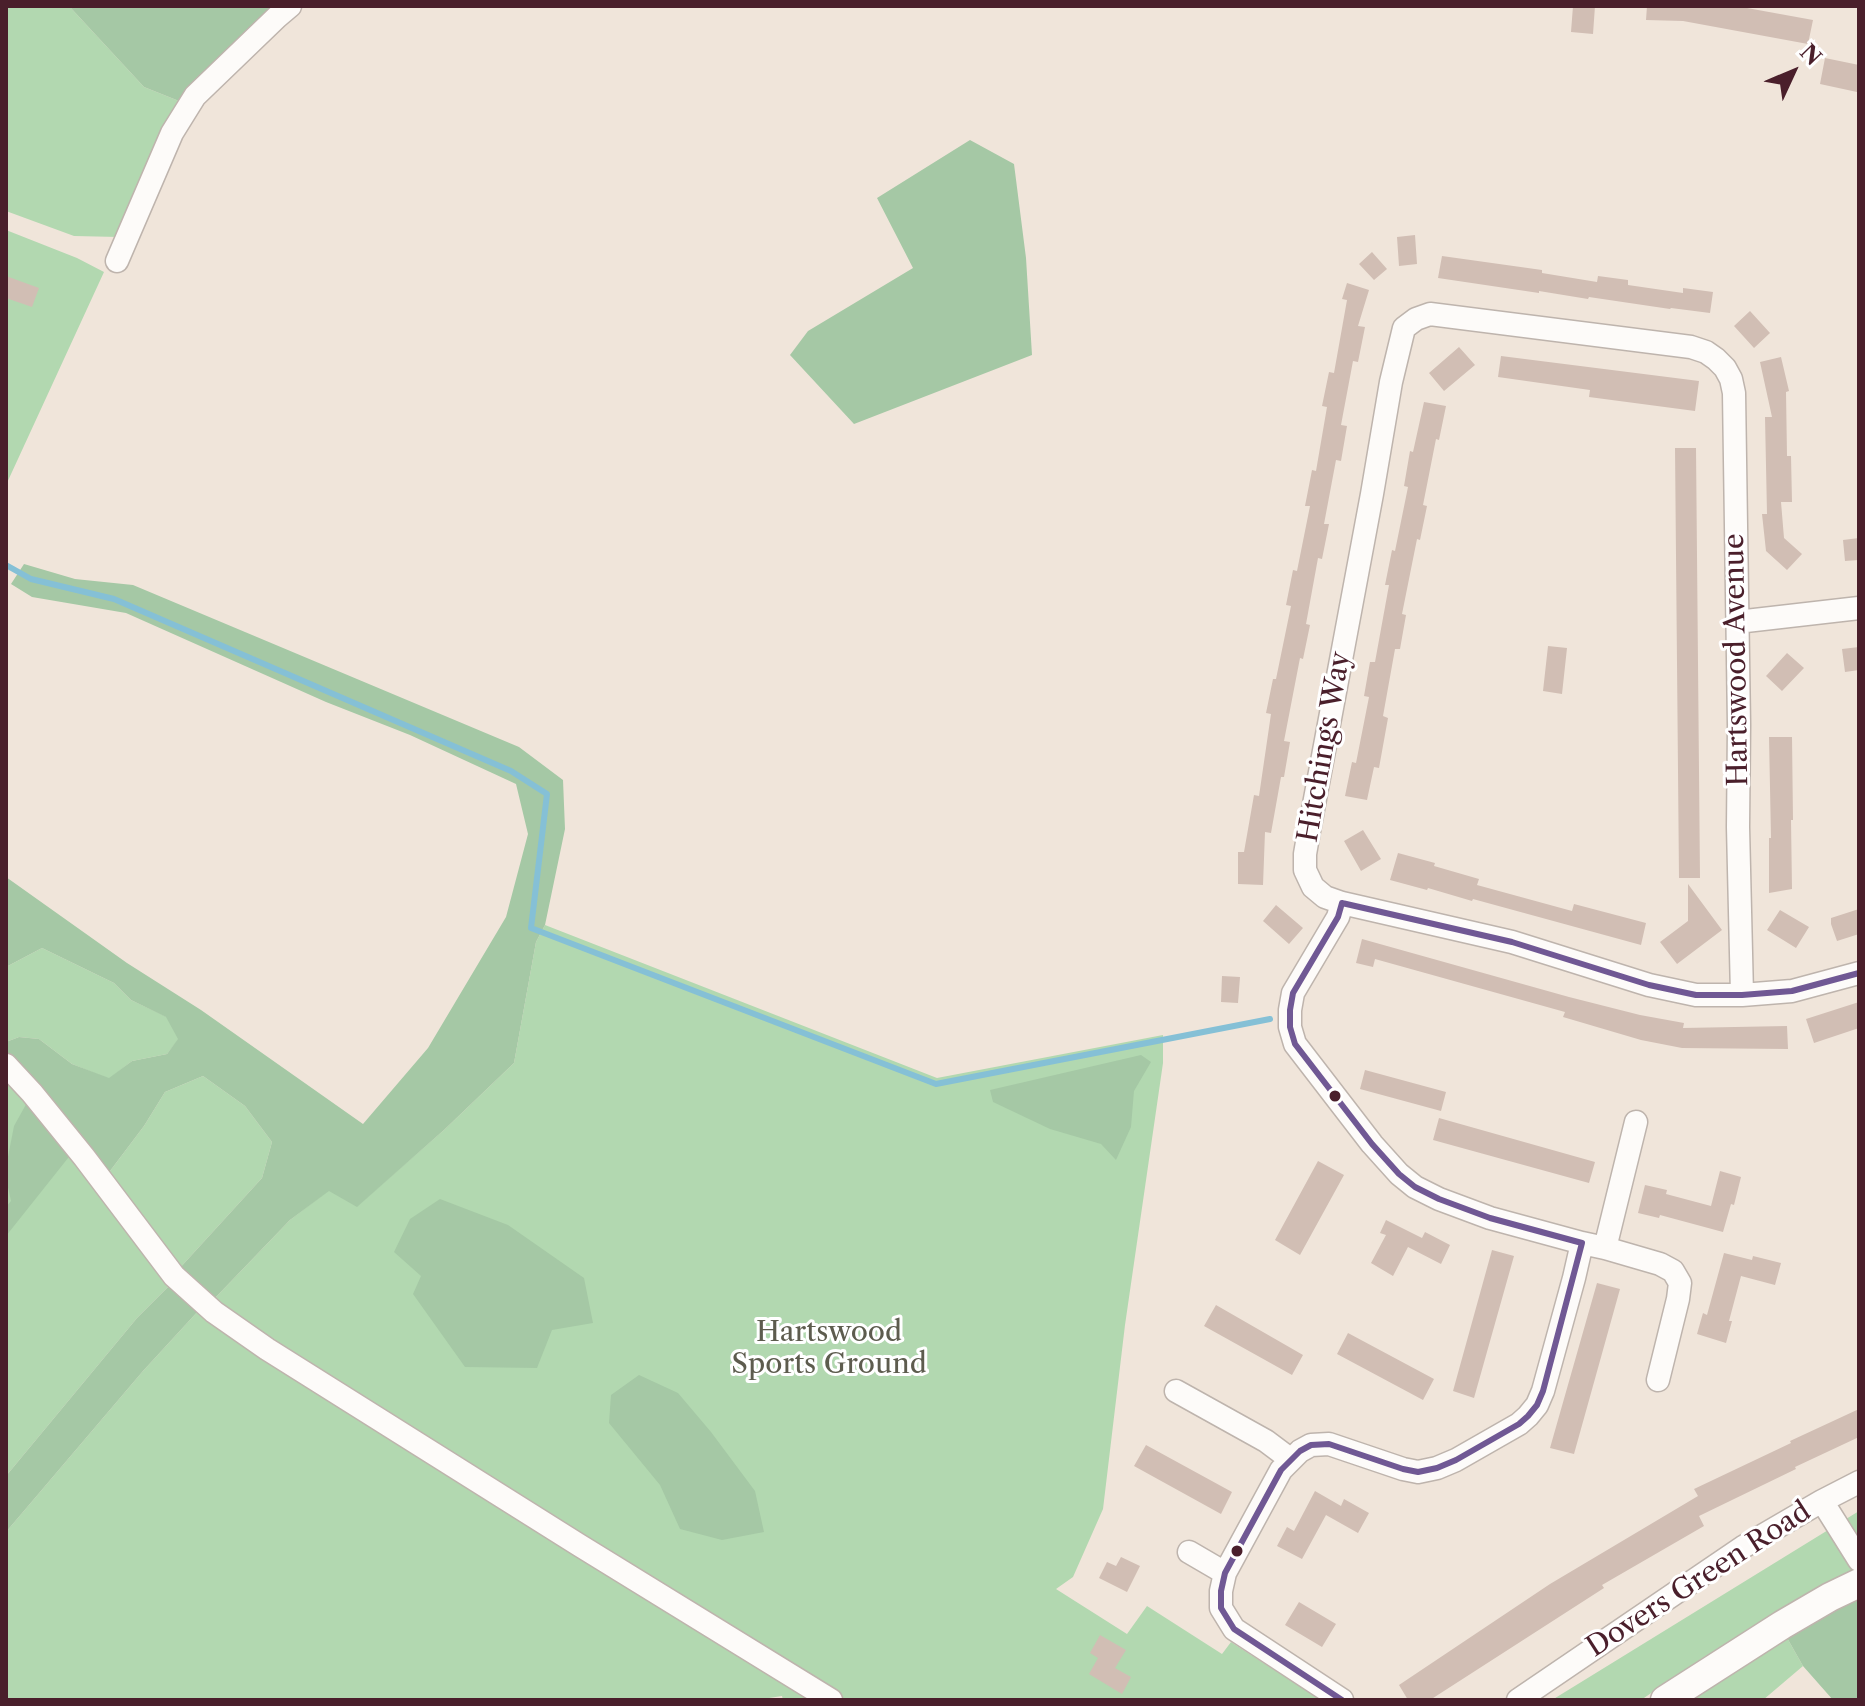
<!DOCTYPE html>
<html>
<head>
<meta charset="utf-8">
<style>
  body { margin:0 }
  #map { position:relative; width:1865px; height:1706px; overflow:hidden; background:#f0e5da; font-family:"Libre Caslon Text",serif }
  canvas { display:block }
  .frame { position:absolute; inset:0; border:8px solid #4a1f2b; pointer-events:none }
  .north { position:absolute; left:1753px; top:32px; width:80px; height:80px; -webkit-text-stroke:6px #fff; paint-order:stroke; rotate:46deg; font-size:22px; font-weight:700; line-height:32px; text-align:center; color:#4a1f2b }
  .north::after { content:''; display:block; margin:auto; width:28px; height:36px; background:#4a1f2b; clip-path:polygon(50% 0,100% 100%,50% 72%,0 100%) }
</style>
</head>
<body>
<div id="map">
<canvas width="1865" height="1706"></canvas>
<div class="frame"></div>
<div class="north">N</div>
</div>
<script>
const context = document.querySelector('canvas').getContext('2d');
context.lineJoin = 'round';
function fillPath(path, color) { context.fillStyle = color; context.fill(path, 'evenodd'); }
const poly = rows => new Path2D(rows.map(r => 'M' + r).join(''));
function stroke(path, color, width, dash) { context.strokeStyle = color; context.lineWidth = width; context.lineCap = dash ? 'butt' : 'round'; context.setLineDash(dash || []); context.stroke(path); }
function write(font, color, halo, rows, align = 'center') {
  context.font = font + ' "Libre Caslon Text",serif'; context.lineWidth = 6; context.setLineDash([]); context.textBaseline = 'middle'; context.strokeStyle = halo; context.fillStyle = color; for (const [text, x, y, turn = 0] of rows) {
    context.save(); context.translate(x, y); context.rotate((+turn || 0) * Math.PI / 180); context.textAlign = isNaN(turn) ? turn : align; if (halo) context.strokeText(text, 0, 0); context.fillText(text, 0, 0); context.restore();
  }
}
fillPath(poly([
  [6,6,69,6,144,87,179,101,119,237,74,236,6,211],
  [6,230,77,258,104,272,6,485],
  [545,925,937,1078,1163,1035,1163,1063,1125,1325,1103,1509,1073,1577,1056,1589,1127,1634,1147,1606,1222,1654,1231,1642,1321,1700,843,1700,292,1357,225,1307,215,1298,290,1220,329,1190,357,1206,444,1130,514,1063,536,942],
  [42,948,114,983,131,1000,167,1017,179,1039,167,1054,132,1061,109,1079,72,1064,39,1039,19,1037,6,1042,6,967],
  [6,1074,171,1284,137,1318,6,1476],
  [203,1076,245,1106,272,1142,262,1178,178,1270,107,1175,144,1126,165,1092],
  [200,1309,816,1700,783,1700,782,1696,756,1700,6,1700,6,1532,143,1371],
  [1859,1511,1859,1574,1704,1657,1641,1700,1552,1700],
  [1786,1636,1803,1666,1763,1700,1684,1700]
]), '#b2d8b0');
fillPath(poly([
  [69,6,276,6,224,53,179,101,144,87],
  [970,140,1014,164,1026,258,1032,355,854,424,790,355,808,331,913,268,877,198],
  [24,564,75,579,133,585,519,747,563,780,565,829,545,925,536,942,514,1063,444,1130,357,1207,329,1191,290,1220,215,1298,195,1285,178,1270,262,1178,272,1142,245,1106,203,1076,165,1092,144,1126,107,1175,35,1084,6,1052,6,1042,19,1037,39,1039,72,1064,109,1078,132,1061,167,1054,178,1039,166,1017,131,1000,114,983,42,948,6,967,6,877,127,963,201,1010,363,1124,428,1048,506,917,528,834,516,784,410,735,326,702,126,613,32,597,11,584],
  [1141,1055,1151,1062,1134,1091,1131,1127,1116,1160,1101,1144,1050,1129,993,1102,990,1090],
  [29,1099,72,1153,6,1236,6,1207,11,1201,6,1178,6,1167,14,1126],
  [440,1199,508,1225,584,1278,593,1323,552,1330,537,1368,465,1367,413,1294,421,1276,394,1252,410,1219],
  [171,1284,200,1309,143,1371,6,1532,6,1476,137,1318],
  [639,1375,678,1393,711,1432,755,1491,764,1532,722,1540,680,1529,660,1485,609,1423,611,1395],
  [1859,1594,1859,1700,1833,1700,1803,1666,1786,1636]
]), '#a5c8a5');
stroke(poly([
  [6,565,31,579,114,599,511,771,547,794,531,928,936,1084,1270,1019]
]), '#85c0d6', 6);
fillPath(poly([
  [1573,6,1595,6,1593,34,1571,32],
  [1647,6,1736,6,1813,20,1808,44,1683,21,1646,20],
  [1825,58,1859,65,1857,92,1820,84],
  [1415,235,1417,264,1399,266,1397,237],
  [1372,252,1387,269,1374,280,1359,264],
  [1442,256,1542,270,1542,273,1597,282,1598,276,1628,280,1628,285,1683,293,1683,288,1713,292,1710,313,1671,308,1670,309,1589,297,1588,299,1539,291,1539,293,1438,278],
  [6,276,39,288,32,307,6,298],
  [1347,283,1369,290,1358,326,1365,327,1358,362,1353,361,1341,425,1347,426,1341,461,1336,460,1324,524,1329,524,1322,559,1318,558,1306,624,1310,625,1303,659,1300,658,1284,741,1290,742,1284,777,1281,777,1271,833,1265,832,1263,885,1238,884,1238,852,1244,852,1254,795,1259,796,1271,714,1266,713,1273,679,1276,679,1291,606,1286,605,1293,570,1297,571,1310,506,1305,506,1312,470,1316,471,1327,407,1322,406,1329,372,1334,373,1347,300,1342,299],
  [1750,311,1770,333,1754,348,1734,326],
  [1459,347,1475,365,1444,391,1429,373],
  [1501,356,1699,381,1695,411,1589,397,1590,390,1498,377],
  [1781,357,1789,391,1786,392,1787,456,1791,456,1792,502,1781,502,1784,538,1802,554,1787,570,1766,551,1762,514,1767,514,1765,417,1772,417,1760,362],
  [1424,402,1446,406,1439,440,1436,439,1423,505,1427,506,1420,540,1417,539,1402,614,1406,615,1400,649,1395,649,1383,716,1388,718,1379,768,1374,767,1367,800,1345,796,1352,762,1356,763,1369,697,1364,696,1370,662,1375,662,1389,585,1385,585,1392,550,1395,551,1408,487,1404,486,1410,451,1413,452],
  [1675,448,1696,448,1700,878,1679,878],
  [1859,538,1859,560,1845,561,1843,540],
  [1548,646,1567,648,1562,694,1543,691],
  [1859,647,1859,670,1845,672,1842,649],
  [1787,653,1804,668,1782,691,1766,676],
  [1769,737,1792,737,1793,820,1791,820,1792,889,1769,893,1769,838,1771,838],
  [1363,830,1381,859,1361,871,1344,841],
  [1398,853,1435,863,1434,866,1479,879,1477,885,1572,911,1574,904,1646,923,1641,945,1473,899,1472,901,1428,888,1427,890,1390,880],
  [1688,884,1722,930,1677,964,1660,942,1688,921],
  [1276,905,1303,928,1289,944,1263,921],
  [1859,909,1859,934,1837,941,1831,924,1831,918],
  [1780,910,1809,927,1796,948,1767,930],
  [1362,939,1569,997,1640,1015,1684,1023,1683,1028,1787,1026,1788,1049,1682,1048,1641,1040,1563,1017,1565,1012,1375,959,1373,967,1356,963],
  [1222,976,1240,977,1238,1003,1221,1002],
  [1859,1002,1859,1028,1814,1043,1806,1019],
  [1365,1070,1446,1092,1441,1111,1360,1089],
  [1439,1118,1595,1162,1589,1183,1433,1140],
  [1318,1161,1344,1175,1300,1255,1275,1240],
  [1720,1171,1741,1177,1734,1205,1731,1204,1723,1232,1660,1215,1659,1218,1638,1213,1645,1185,1667,1190,1666,1194,1711,1206],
  [1386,1220,1422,1238,1425,1232,1450,1245,1441,1264,1408,1247,1393,1276,1371,1263,1386,1235,1380,1233],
  [1492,1250,1514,1256,1474,1398,1453,1391],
  [1724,1253,1752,1260,1753,1256,1781,1263,1775,1285,1741,1276,1729,1321,1732,1321,1726,1343,1697,1334,1703,1313,1707,1315],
  [1597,1283,1620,1289,1574,1454,1550,1448],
  [1216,1305,1303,1355,1292,1375,1204,1326],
  [1348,1333,1434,1379,1423,1400,1337,1354],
  [1859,1409,1859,1437,1795,1467,1796,1469,1699,1516,1704,1526,1602,1585,1604,1588,1430,1700,1408,1700,1399,1685,1550,1584,1698,1496,1694,1489,1791,1443,1790,1441],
  [1146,1445,1232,1492,1221,1514,1134,1466],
  [1315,1491,1341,1506,1344,1499,1369,1513,1358,1533,1326,1515,1302,1559,1277,1546,1287,1527,1294,1531],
  [1121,1557,1140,1566,1127,1592,1099,1578,1107,1562,1116,1566],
  [1299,1602,1336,1624,1322,1647,1285,1625],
  [1100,1635,1126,1650,1115,1668,1131,1677,1122,1694,1089,1674,1098,1658,1090,1653]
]), '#d1beb4');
const minor = poly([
  [117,261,172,133,195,96,277,17,290,6],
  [1737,622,1859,608],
  [1742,995,1738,827,1739,725,1734,393,1731,379,1725,368,1716,359,1706,352,1691,347,1430,314,1416,319,1404,328,1391,382,1372,494,1309,831,1305,854,1305,870,1313,887,1325,897,1342,903,1512,942,1649,985,1696,995,1742,995,1792,991,1859,973],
  [6,1065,32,1093,84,1157,174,1276,214,1312,267,1349,579,1545,831,1700],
  [1582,1243,1605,1248,1660,1264,1673,1271,1680,1283,1678,1299,1658,1380],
  [1605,1248,1636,1122],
  [1176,1391,1266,1441,1290,1459],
  [1822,1501,1859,1482],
  [1189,1552,1225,1573],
  [1342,1700,1234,1629,1221,1608,1221,1591,1225,1573,1281,1470,1300,1451,1311,1445,1329,1444,1403,1469,1418,1472,1437,1468,1456,1460,1519,1424,1528,1416,1537,1405,1543,1391,1574,1278,1582,1243,1490,1218,1439,1199,1415,1187,1399,1174,1372,1144,1295,1044,1290,1027,1290,1010,1293,993,1338,917,1342,903],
  [1518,1700,1743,1547,1822,1501,1859,1560]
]);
const major = poly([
  [1665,1700,1782,1625,1830,1597,1859,1583]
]);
stroke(minor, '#beb4ad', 25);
stroke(major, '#beb4ad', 31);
stroke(minor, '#fdfbf9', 22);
stroke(major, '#fdfbf9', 28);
stroke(poly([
  [1342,903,1512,942,1649,985,1696,995,1742,995,1792,991,1859,973],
  [1342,903,1338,917,1293,993,1290,1010,1290,1027,1295,1044,1372,1144,1399,1174,1415,1187,1439,1199,1490,1218,1582,1243,1543,1391,1537,1405,1528,1416,1519,1424,1456,1460,1437,1468,1418,1472,1403,1469,1329,1444,1311,1445,1300,1451,1281,1470,1225,1573,1221,1591,1221,1608,1234,1629,1342,1700]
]), '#705894', 6);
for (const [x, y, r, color] of [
  [1335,1096,7,"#4a1f2b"],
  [1237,1551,7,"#4a1f2b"]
]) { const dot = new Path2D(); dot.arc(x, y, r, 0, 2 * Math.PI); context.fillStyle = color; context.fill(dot); stroke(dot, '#fff', 3); }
write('28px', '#4a1f2b', '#fff', [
  ["Hartswood Avenue",1737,660,-91],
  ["Hitchings Way",1325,747,-80],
  ["Dovers Green Road",1699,1580,-33]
]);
write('28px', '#5d5c4e', '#fff', [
  ["Hartswood",829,1333],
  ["Sports Ground",829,1365]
]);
</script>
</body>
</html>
